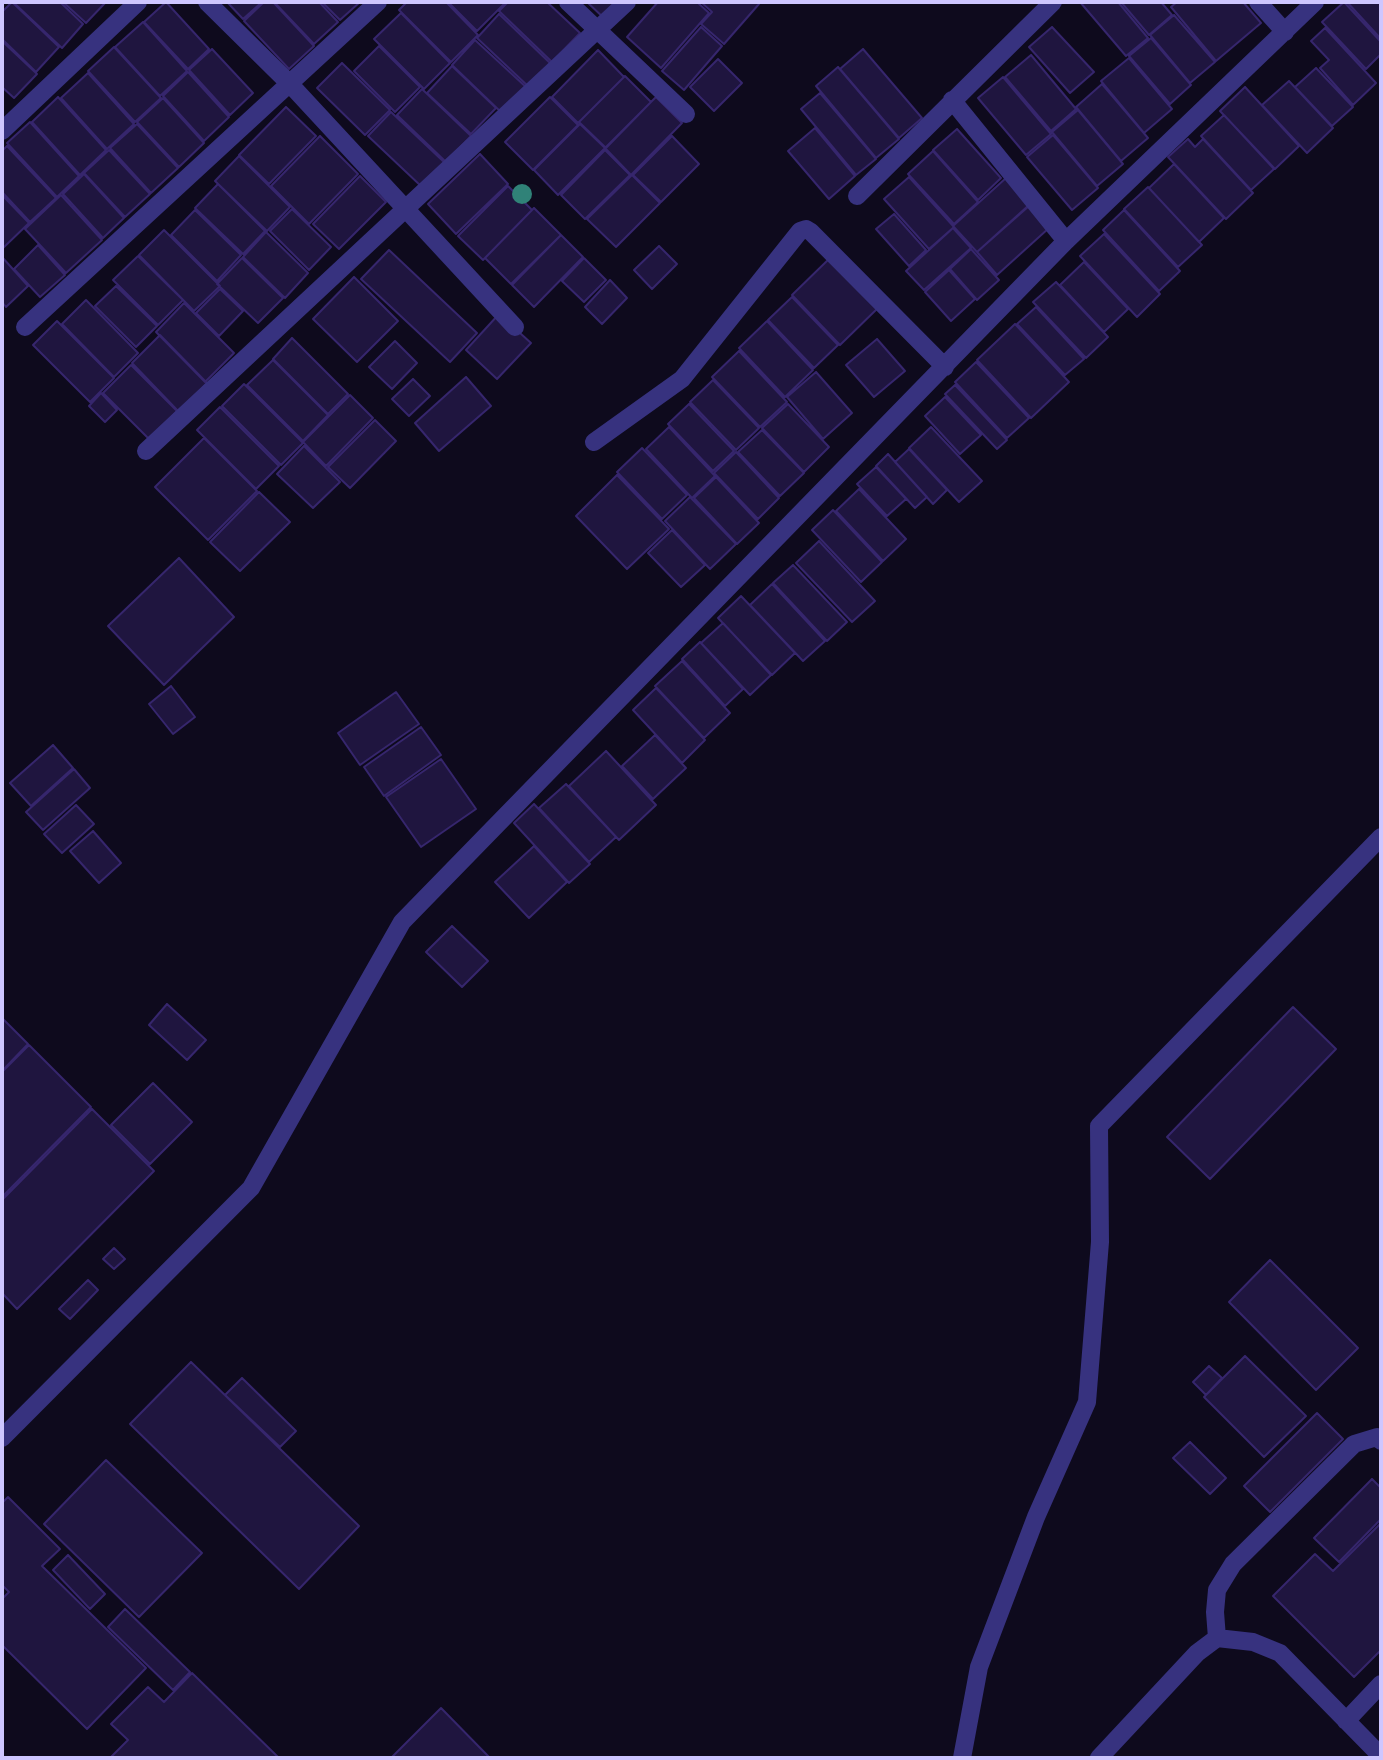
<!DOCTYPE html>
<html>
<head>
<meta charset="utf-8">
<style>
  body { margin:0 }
  #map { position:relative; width:1383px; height:1760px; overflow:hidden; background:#0e0a1d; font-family:Raleway,sans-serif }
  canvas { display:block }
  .frame { position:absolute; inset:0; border:4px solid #cec6ff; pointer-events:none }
</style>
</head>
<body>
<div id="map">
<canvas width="1383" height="1760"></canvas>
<div class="frame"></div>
</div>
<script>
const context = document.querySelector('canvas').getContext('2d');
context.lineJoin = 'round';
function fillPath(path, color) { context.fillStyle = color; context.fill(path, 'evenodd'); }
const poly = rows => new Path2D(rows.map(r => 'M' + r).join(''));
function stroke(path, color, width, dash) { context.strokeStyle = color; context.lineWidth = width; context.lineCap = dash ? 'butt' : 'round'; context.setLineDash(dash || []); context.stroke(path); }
const building = poly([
  [12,2,59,47,36,72,2,39,2,12,12,2],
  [13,2,60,2,83,24,62,48,13,2],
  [63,2,106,2,86,23,63,2],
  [166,2,209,49,188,69,144,22,166,2],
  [227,2,262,2,243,19,227,2],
  [264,2,273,2,314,46,289,69,244,21,264,2],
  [274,2,319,2,338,22,314,44,274,2],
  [322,2,360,2,340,20,322,2],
  [407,2,446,2,478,35,451,62,399,10,407,2],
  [448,2,506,2,477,31,448,2],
  [508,2,547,2,580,33,552,62,499,11,508,2],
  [587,2,624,2,606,20,587,2],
  [658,2,697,2,709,13,661,68,627,37,658,2],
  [701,2,756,2,759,4,724,44,701,24,712,12,701,2],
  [1080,2,1118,2,1148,38,1126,56,1080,2],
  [1121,2,1161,2,1172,15,1149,35,1121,2],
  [1177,2,1243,2,1261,23,1216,61,1171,7,1177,2],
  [1344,2,1381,42,1381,54,1366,69,1322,22,1344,2],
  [1347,2,1381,2,1381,39,1347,2],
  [401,13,450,63,424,89,374,39,401,13],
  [499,14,551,64,529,87,477,38,499,14],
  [1174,15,1215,62,1190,83,1150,35,1174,15],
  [143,22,187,71,160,96,115,47,143,22],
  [701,27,722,46,684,90,662,71,701,27],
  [1052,27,1094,72,1070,93,1029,47,1052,27],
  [1325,28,1376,83,1353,105,1320,68,1329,60,1311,41,1325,28],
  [1151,38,1191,85,1170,104,1129,56,1151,38],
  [475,40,527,88,503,114,452,65,475,40],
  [2,41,37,74,14,98,2,87,2,41],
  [379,46,420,87,395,112,354,71,379,46],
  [114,47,161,98,135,122,88,71,114,47],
  [212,49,253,93,230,115,189,70,212,49],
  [863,49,922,118,899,138,840,69,863,49],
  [598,50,624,77,578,123,552,97,598,50],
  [1031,55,1076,109,1051,131,1005,77,1031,55],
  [1129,58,1172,109,1144,133,1101,81,1129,58],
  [718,59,742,83,714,111,690,87,718,59],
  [342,63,390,110,365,135,317,88,342,63],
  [452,66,496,108,471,134,427,93,452,66],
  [838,67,899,139,876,158,816,86,838,67],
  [1316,68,1353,107,1332,126,1295,87,1316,68],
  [188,72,229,117,204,141,163,96,188,72],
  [88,73,134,124,107,149,61,98,88,73],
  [625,76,651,102,606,148,579,122,625,76],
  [1003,77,1051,134,1026,155,978,98,1003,77],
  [1289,81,1333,128,1307,153,1262,105,1289,81],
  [1102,84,1148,138,1121,161,1076,107,1102,84],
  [1245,87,1299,146,1275,169,1220,111,1245,87],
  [422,89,471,136,446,162,397,115,422,89],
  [820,93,876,159,856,175,801,109,820,93],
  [58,97,106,150,80,175,32,122,58,97],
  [550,97,578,125,533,170,505,142,550,97],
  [656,97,682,123,631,175,605,148,656,97],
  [163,98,204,143,179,167,137,122,163,98],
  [286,107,316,136,269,184,239,155,286,107],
  [1078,110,1123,164,1097,186,1052,132,1078,110],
  [391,112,445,163,422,187,368,136,391,112],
  [1224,115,1274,169,1251,190,1201,136,1224,115],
  [30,122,79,176,57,197,7,143,30,122],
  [137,124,178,168,151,193,110,148,137,124],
  [580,124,605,148,558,195,534,170,580,124],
  [815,128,855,176,829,199,788,151,815,128],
  [957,129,1001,178,978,200,933,150,957,129],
  [1053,135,1098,188,1072,210,1027,157,1053,135],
  [320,136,358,174,309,224,271,186,320,136],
  [672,136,699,164,661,202,633,175,672,136],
  [1188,139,1195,147,1203,139,1253,193,1226,219,1168,157,1188,139],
  [7,146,56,198,30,222,2,192,2,151,7,146],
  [109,150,150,194,125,217,84,173,109,150],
  [605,150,630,175,585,219,561,195,605,150],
  [933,151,978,202,954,224,908,174,933,151],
  [480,154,508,184,456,234,428,204,480,154],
  [239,156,290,207,267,231,215,181,239,156],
  [1174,164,1224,218,1199,242,1149,188,1174,164],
  [84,174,124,218,103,238,63,194,84,174],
  [632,175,660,203,616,247,587,219,632,175],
  [360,176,386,202,339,249,313,224,360,176],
  [909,177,954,227,929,249,884,199,909,177],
  [1006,178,1029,205,977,252,953,226,1006,178],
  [218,184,265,231,243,254,195,208,218,184],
  [508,186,532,210,483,260,458,236,508,186],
  [1148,187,1202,245,1178,267,1124,209,1148,187],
  [2,195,29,223,2,249,2,195],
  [61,195,102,240,66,273,25,229,61,195],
  [1029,206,1049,228,997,275,977,252,1029,206],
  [534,208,561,235,511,284,485,258,534,208],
  [292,209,331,247,309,270,270,231,292,209],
  [195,210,241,255,217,281,171,235,195,210],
  [1124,210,1180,271,1159,291,1103,230,1124,210],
  [894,214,926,250,909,266,876,229,894,214],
  [953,228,971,248,924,290,906,271,953,228],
  [164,230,220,286,194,311,139,255,164,230],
  [266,232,308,273,285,298,243,257,266,232],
  [1104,234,1160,294,1137,317,1080,256,1104,234],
  [561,235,583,257,534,307,512,285,561,235],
  [38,245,65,275,40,297,14,269,38,245],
  [659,246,677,264,652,289,634,270,659,246],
  [971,249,999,280,977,300,950,269,971,249],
  [389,250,477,333,450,362,361,279,389,250],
  [138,256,183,300,158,325,113,280,138,256],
  [2,257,28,286,6,307,2,302,2,257],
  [831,257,879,307,840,345,792,295,831,257],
  [242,258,283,298,258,323,217,284,242,258],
  [584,258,606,280,584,302,562,281,584,258],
  [1084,262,1128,309,1104,332,1060,285,1084,262],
  [949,270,975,299,951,321,925,292,949,270],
  [354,277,398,321,357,362,313,319,354,277],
  [610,280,627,298,602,324,585,307,610,280],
  [1056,282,1108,337,1086,358,1033,302,1056,282],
  [116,286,157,326,136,347,95,306,116,286],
  [220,289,243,311,219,336,196,313,220,289],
  [792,297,838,345,814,368,768,320,792,297],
  [86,300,138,353,114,377,62,324,86,300],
  [184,303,234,353,205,382,156,332,184,303],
  [1036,307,1084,359,1065,375,1017,324,1036,307],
  [499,314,531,343,497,379,466,350,499,314],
  [57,321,114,378,90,402,33,345,57,321],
  [767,321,813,370,785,397,739,348,767,321],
  [1015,324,1069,382,1031,418,977,360,1015,324],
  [160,335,207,383,179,412,132,363,160,335],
  [292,338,348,394,328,414,273,359,292,338],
  [877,339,905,371,874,397,846,365,877,339],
  [395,341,417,363,392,389,369,367,395,341],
  [739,351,787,402,760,427,712,377,739,351],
  [273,360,328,415,303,441,247,385,273,360],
  [976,362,1029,418,1007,438,955,382,976,362],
  [131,365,177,411,149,439,103,393,131,365],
  [816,372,852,413,823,439,787,397,816,372],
  [466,377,491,406,439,451,415,423,466,377],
  [413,379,430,396,409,416,392,399,413,379],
  [713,380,759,428,736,450,690,402,713,380],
  [244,384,303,443,281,465,222,406,244,384],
  [955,385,1007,440,997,449,945,394,955,385],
  [101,393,117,410,105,422,89,406,101,393],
  [350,395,373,418,326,466,303,442,350,395],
  [945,397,981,435,960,454,925,416,945,397],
  [689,404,734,451,713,471,668,424,689,404],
  [788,404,829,447,804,472,762,428,788,404],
  [220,407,279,466,256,489,197,430,220,407],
  [375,420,396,441,350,488,328,467,375,420],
  [669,427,715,476,692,498,646,449,669,427],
  [931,427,982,481,959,502,909,448,931,427],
  [762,430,804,473,780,496,738,452,762,430],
  [204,438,257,491,208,540,155,487,204,438],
  [304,446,340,482,313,508,277,474,304,446],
  [642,448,687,495,662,519,617,472,642,448],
  [909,449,947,490,933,504,895,462,909,449],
  [736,452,779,498,758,519,714,473,736,452],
  [888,454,927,497,915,508,876,466,888,454],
  [876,467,906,499,887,516,857,484,876,467],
  [617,475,669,529,627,569,576,516,617,475],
  [716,477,759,523,737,544,694,498,716,477],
  [859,489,906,539,883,561,836,511,859,489],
  [259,492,290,522,240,571,210,542,259,492],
  [690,497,736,544,710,569,665,521,690,497],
  [833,510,882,562,861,582,812,530,833,510],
  [672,530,705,565,681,587,648,553,672,530],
  [819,541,875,601,852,622,796,563,819,541],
  [179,558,234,617,164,685,108,626,179,558],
  [793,565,847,622,827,641,773,583,793,565],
  [772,584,825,641,803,661,750,605,772,584],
  [741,596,795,653,772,675,718,618,741,596],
  [723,623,771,675,750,695,701,643,723,623],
  [700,642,743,689,725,706,682,659,700,642],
  [682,661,730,713,704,738,655,686,682,661],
  [171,686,195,717,173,734,149,704,171,686],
  [656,688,705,740,682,763,633,710,656,688],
  [396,692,419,724,360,765,338,733,396,692],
  [421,727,441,755,384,796,364,767,421,727],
  [655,735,686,768,653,799,622,766,655,735],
  [53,745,73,768,31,806,10,783,53,745],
  [606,751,656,805,619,840,569,786,606,751],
  [441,759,476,809,421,847,386,797,441,759],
  [74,769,90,788,43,830,26,812,74,769],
  [566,784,616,837,589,862,539,808,566,784],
  [534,804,590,864,569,883,514,823,534,804],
  [76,805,94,824,62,853,44,834,76,805],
  [93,831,121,863,99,883,70,851,93,831],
  [534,846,567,882,529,918,495,882,534,846],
  [452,926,488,961,462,987,426,952,452,926],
  [167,1004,206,1040,187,1060,149,1025,167,1004],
  [1293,1007,1336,1049,1210,1179,1167,1137,1293,1007],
  [2,1018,28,1044,2,1071,2,1018],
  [29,1045,91,1107,2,1197,2,1072,29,1045],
  [153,1083,192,1122,150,1164,111,1125,153,1083],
  [92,1109,154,1171,17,1309,2,1293,2,1200,92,1109],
  [114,1248,125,1259,114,1269,103,1259,114,1248],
  [1270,1260,1358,1348,1316,1390,1229,1302,1270,1260],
  [88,1280,98,1290,70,1319,59,1309,88,1280],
  [1245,1356,1306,1416,1264,1457,1204,1397,1245,1356],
  [191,1362,359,1526,299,1589,130,1424,191,1362],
  [1209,1366,1222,1378,1206,1395,1193,1382,1209,1366],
  [242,1378,296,1431,280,1447,225,1395,242,1378],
  [1317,1413,1343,1439,1270,1512,1244,1486,1317,1413],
  [1190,1442,1226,1478,1210,1494,1173,1458,1190,1442],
  [106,1460,202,1553,139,1617,44,1524,106,1460],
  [1372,1479,1381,1488,1381,1519,1339,1562,1314,1538,1372,1479],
  [8,1497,60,1549,42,1566,146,1668,87,1729,2,1645,2,1599,9,1592,2,1585,2,1503,8,1497],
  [1381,1523,1381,1650,1354,1677,1273,1596,1315,1554,1333,1571,1381,1523],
  [68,1555,105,1594,90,1609,53,1570,68,1555],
  [125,1609,190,1672,173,1690,108,1627,125,1609],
  [192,1673,279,1758,111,1757,128,1740,111,1724,148,1687,164,1702,192,1673],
  [441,1708,490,1758,391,1758,441,1708]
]);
fillPath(building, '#1f153f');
stroke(building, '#36266d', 2);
stroke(poly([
  [207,2,289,83,515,327],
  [568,2,686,114],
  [1258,2,1285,32],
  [952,100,1066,241],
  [2,131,138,2],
  [857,196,1053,2],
  [25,327,378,2],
  [594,442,682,379,800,231,806,229,811,232,945,367],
  [146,451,627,2],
  [2,1438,251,1188,402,922,1066,241,1315,2],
  [1217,1638,1215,1612,1217,1590,1233,1564,1354,1444,1377,1437,1381,1441],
  [1346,1721,1381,1684],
  [962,1758,979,1667,1036,1517,1087,1402,1100,1242,1099,1126,1381,837],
  [1099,1758,1197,1653,1217,1638,1253,1642,1280,1653,1381,1756]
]), '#37327f', 18);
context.fillStyle = '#308278';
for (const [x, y] of [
  [522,194]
]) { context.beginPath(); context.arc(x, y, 10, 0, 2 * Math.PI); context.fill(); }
</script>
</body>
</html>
